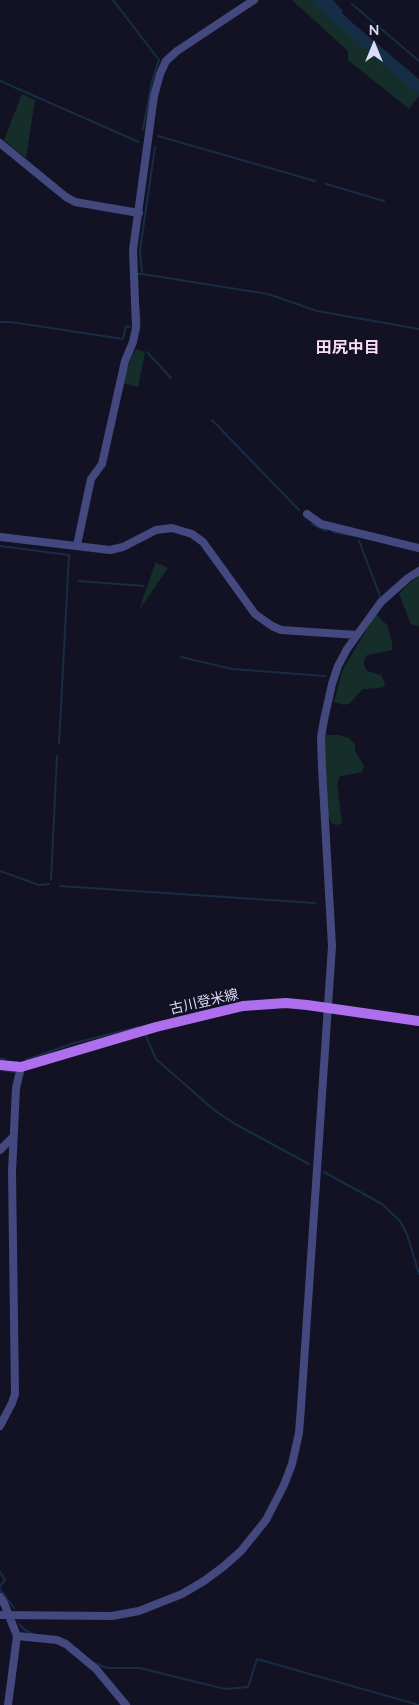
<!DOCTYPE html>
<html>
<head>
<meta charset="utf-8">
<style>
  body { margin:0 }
  #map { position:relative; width:419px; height:1705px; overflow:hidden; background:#131225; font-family:Mulish,sans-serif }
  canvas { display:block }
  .north { position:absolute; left:349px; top:20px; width:50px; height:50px; -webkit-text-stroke:4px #131225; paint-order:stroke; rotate:0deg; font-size:14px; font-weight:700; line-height:20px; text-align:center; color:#dbdbfa }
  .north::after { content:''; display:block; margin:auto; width:18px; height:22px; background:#dbdbfa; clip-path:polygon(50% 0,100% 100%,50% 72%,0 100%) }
</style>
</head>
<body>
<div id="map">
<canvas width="419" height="1705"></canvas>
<div class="north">N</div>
</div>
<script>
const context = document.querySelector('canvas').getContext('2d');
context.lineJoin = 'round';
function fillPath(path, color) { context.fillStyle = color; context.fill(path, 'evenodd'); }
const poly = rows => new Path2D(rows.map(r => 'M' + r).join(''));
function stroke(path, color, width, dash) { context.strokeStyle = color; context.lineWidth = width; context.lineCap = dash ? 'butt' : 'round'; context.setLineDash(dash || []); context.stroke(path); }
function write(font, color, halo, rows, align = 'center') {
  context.font = font + ' Mulish,"Noto Sans JP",sans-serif'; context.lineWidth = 4.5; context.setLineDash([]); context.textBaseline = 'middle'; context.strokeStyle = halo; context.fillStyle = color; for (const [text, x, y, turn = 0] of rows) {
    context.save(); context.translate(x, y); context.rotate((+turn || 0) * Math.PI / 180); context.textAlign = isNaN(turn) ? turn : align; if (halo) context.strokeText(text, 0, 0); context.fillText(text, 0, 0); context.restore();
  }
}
fillPath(poly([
  [292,0,311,0,419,92,419,96,409,109,348,60,348,51],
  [22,94,35,100,26,158,4,140],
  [136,349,145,352,138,387,123,383,131,357],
  [155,562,168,568,139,610,155,564],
  [419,576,419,626,411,624,399,594,406,586],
  [376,614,387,625,392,642,392,650,367,655,364,660,364,665,367,671,381,675,384,681,385,686,379,688,363,689,350,703,344,705,334,702,342,671],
  [326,735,339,735,349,738,355,744,355,751,364,766,362,772,340,776,337,784,342,823,337,825,331,823,328,815,324,744]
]), '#162e2a');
fillPath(poly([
  [311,0,333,0,343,11,331,19]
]), '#152e46');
stroke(poly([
  [113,0,159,60,152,81,143,130],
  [352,4,419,61],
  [0,81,139,142],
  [158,136,315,181],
  [326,184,384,201],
  [137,274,142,274,268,294,317,311,419,329],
  [142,274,140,250,155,147],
  [0,322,11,322,123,339,126,326,130,327],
  [138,325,140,325,139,309],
  [147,352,171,378],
  [212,420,299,510],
  [312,524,326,531],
  [333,532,355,536],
  [359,541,380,596],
  [0,546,69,555,59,744],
  [79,581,144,586],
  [181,657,232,669,325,676],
  [0,871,39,885,49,884],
  [51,880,57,756],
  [60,886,315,903],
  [145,1034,156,1059,214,1110,235,1124,309,1164],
  [0,1059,5,1059],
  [26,1060,71,1044,138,1027],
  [2,1070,14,1072,15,1071],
  [324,1172,382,1204,400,1221,407,1234,419,1274],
  [0,1572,5,1580,0,1586],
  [0,1589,14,1608],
  [19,1624,25,1630,33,1634],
  [94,1663,107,1668,140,1668,225,1689,248,1687,257,1659,419,1705]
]), '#152e46', 2);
stroke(poly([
  [319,0,347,26,419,87]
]), '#152e46', 12);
stroke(poly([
  [0,143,66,197,75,202,139,213],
  [307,514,321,524,419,548],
  [0,537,110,550,123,547,156,530,172,528,192,534,203,542,255,614,272,626,281,630,357,635],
  [77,545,91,479,102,464,125,361,133,342,136,328,133,250,154,96,160,74,166,61,177,51,254,0],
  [0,1150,13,1137],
  [0,1426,12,1403,15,1394,12,1172,16,1088,21,1067],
  [0,1597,4,1603,17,1636,8,1705],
  [0,1615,112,1616,139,1611,182,1594,204,1581,223,1567,241,1551,266,1520,284,1485,292,1464,299,1433,301,1407,332,946,322,768,321,737,324,720,332,684,338,666,347,649,381,602,408,578,419,571],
  [17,1636,57,1640,66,1644,96,1669,126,1705]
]), '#43497e', 8);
stroke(poly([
  [0,1065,21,1067,156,1027,243,1006,286,1003,307,1005,419,1021]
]), '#ad6fed', 10);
write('14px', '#dbdbfa', '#131225', [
  ["古川登米線",204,1002,-13]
]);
write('bold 16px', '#fbdcf4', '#131225', [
  ["田尻中目",348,348]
]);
</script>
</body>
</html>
